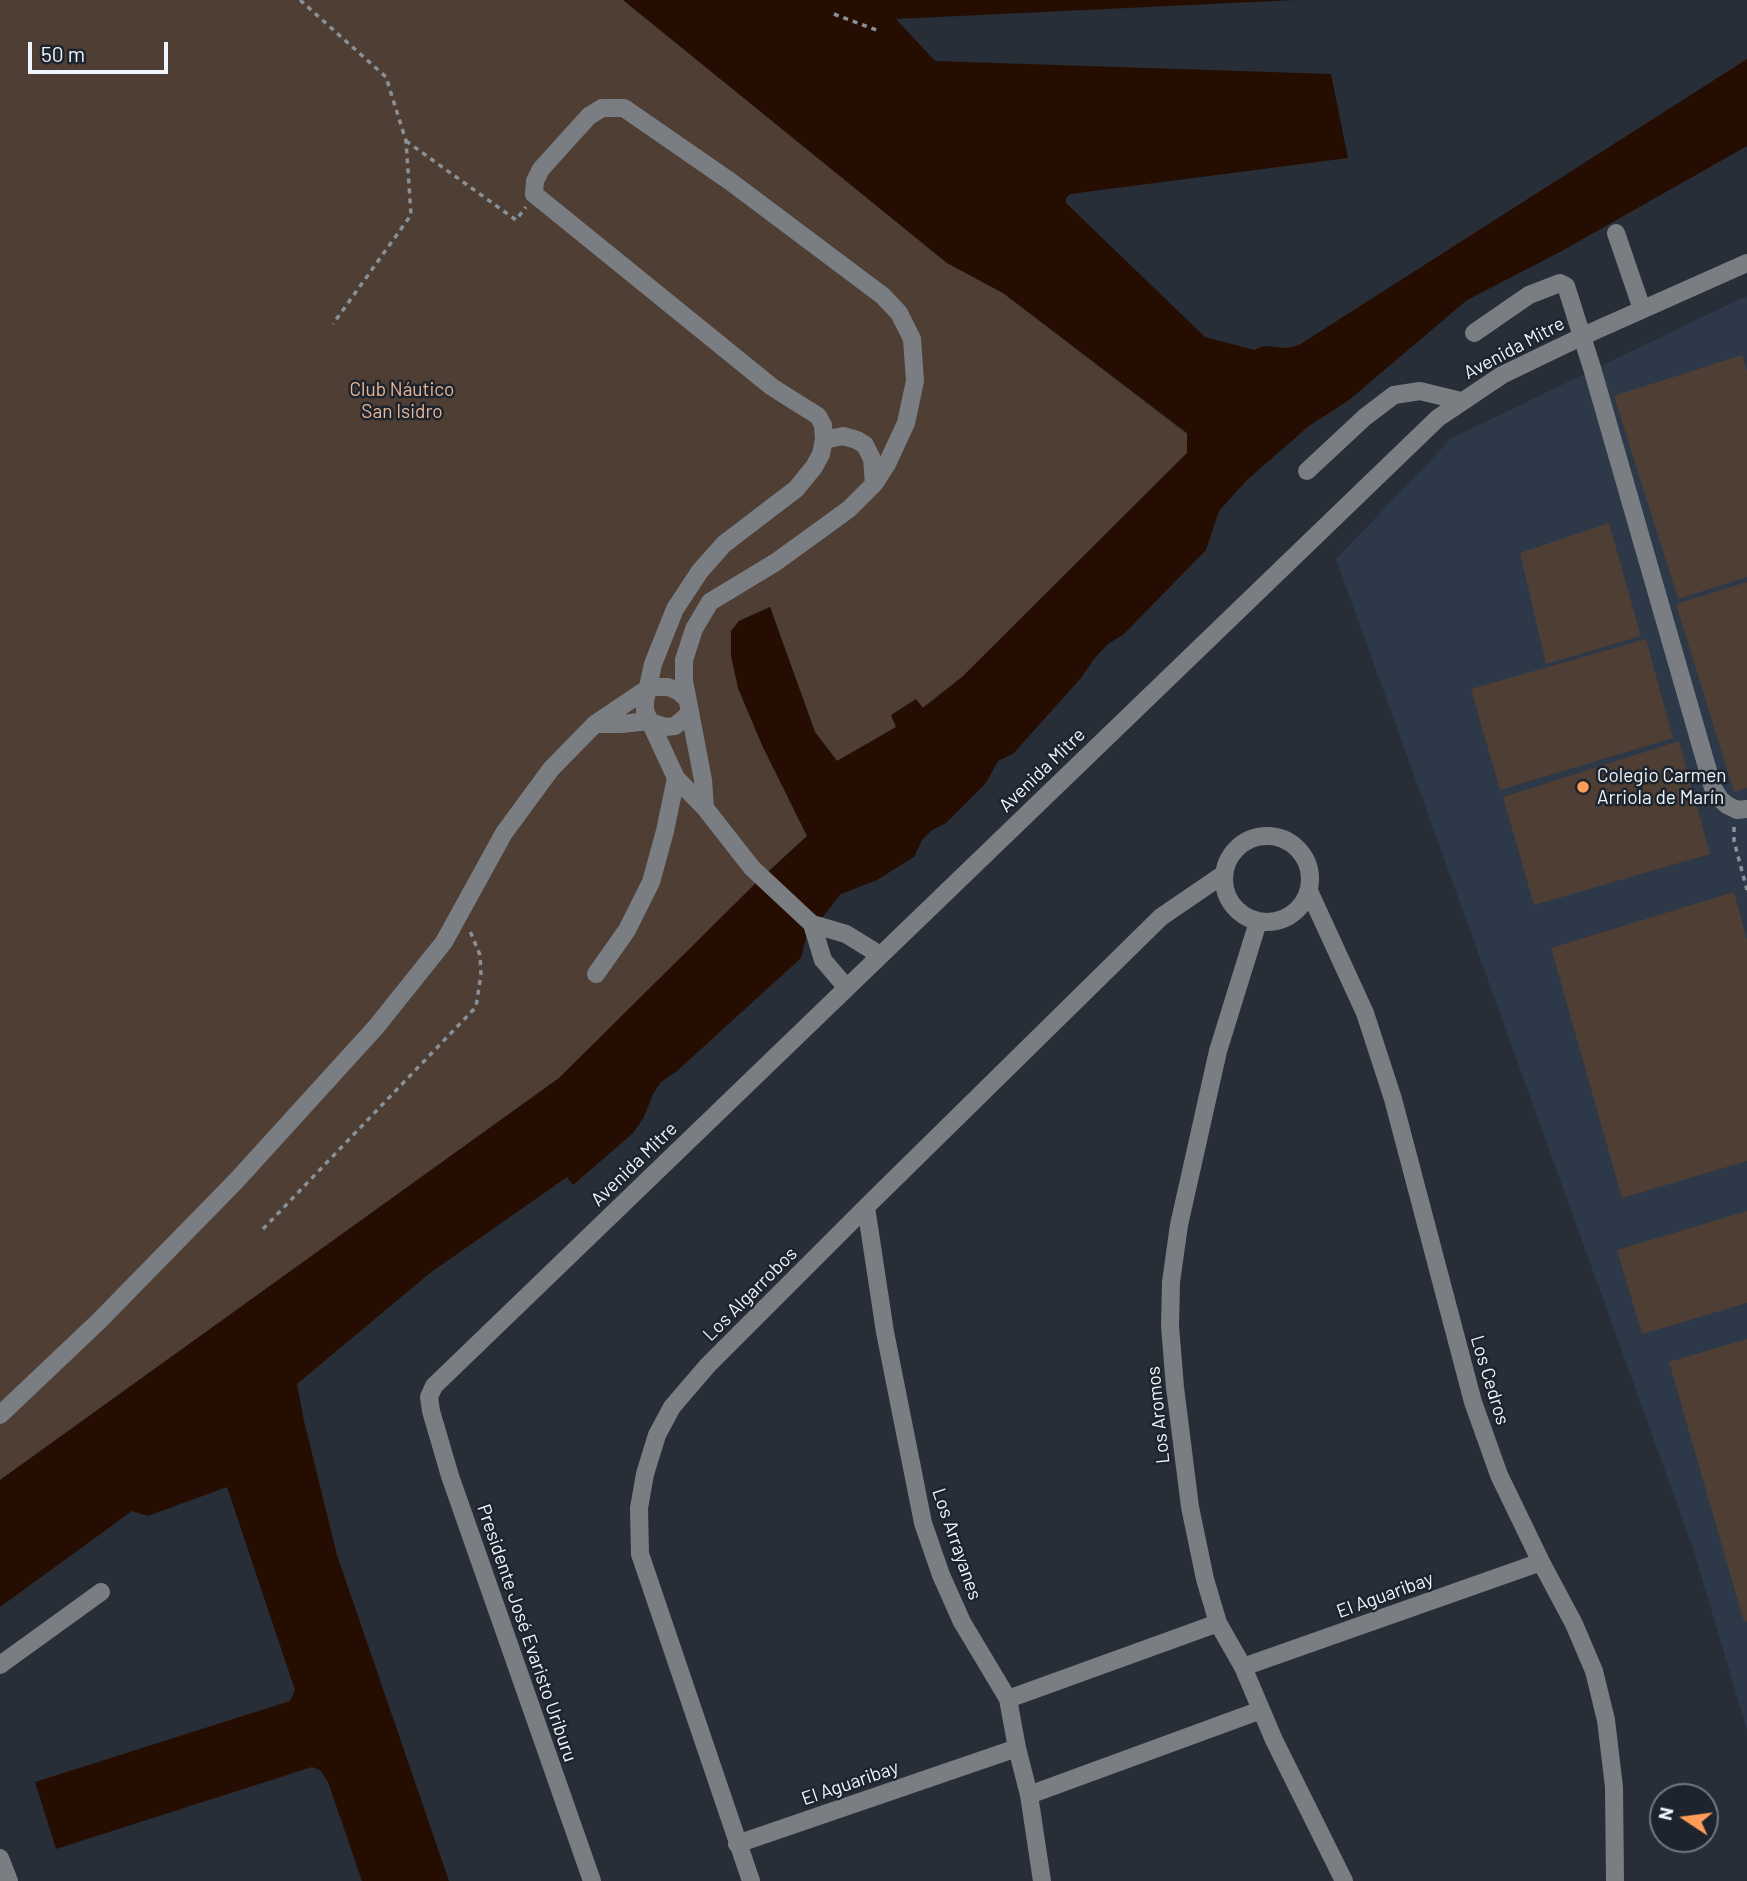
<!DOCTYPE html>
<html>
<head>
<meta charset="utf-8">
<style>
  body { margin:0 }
  #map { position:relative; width:1747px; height:1881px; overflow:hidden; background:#272e38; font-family:Barlow,sans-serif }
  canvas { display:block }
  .north { position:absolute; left:1649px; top:1783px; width:70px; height:70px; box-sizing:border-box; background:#1d242e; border:2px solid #717880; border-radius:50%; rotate:283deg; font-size:19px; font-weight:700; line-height:28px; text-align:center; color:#f0f5fb }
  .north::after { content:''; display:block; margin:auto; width:24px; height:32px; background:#fe9c58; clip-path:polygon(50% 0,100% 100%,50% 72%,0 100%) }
  .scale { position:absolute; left:28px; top:42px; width:140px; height:32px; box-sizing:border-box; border:4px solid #f0f5fb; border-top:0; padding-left:9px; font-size:21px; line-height:24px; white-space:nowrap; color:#f0f5fb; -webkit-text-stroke:5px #1d242e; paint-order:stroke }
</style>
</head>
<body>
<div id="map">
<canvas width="1747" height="1881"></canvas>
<div class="north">N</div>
<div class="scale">50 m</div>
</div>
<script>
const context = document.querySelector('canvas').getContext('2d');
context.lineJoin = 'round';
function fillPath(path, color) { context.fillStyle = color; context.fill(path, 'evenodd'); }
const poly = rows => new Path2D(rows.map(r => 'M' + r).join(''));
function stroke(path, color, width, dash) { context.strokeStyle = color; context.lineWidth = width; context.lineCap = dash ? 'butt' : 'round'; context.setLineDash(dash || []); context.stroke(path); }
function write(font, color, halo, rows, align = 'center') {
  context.font = font + ' Barlow,sans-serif'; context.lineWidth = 5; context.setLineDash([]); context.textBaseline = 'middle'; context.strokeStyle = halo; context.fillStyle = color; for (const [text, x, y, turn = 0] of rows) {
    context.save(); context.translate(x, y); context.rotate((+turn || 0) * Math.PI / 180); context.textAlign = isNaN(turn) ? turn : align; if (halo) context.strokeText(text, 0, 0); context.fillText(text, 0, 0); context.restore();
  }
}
fillPath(poly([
  [1746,296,1747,299,1747,1730,1693,1548,1336,559,1452,438]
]), '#2d3948');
fillPath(poly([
  [0,0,623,0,947,263,1003,293,1187,434,1187,453,962,677,922,708,891,716,897,727,837,761,815,732,770,607,739,621,738,688,762,745,807,836,757,882,559,1078,0,1480],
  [1742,355,1747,371,1747,577,1678,599,1614,396],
  [1609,523,1641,636,1546,664,1520,553],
  [1747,582,1747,788,1734,792,1676,604],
  [1646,639,1673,738,1500,790,1471,689],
  [1679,741,1710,854,1534,905,1503,797],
  [1734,892,1747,940,1747,1161,1622,1198,1551,948],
  [1747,1211,1747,1303,1642,1334,1617,1250],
  [1747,1339,1747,1621,1744,1622,1669,1362]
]), '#4f3e33');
fillPath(poly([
  [623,0,1295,0,896,19,935,61,1331,74,1348,158,1070,194,1066,198,1066,203,1205,337,1254,350,1264,346,1287,348,1299,345,1747,59,1747,146,1560,252,1467,300,1349,400,1309,426,1247,480,1219,511,1206,550,1124,634,1108,644,1094,659,1081,678,1013,754,998,761,986,783,946,823,932,830,922,840,914,857,877,880,841,894,806,938,801,958,677,1071,661,1082,653,1094,644,1117,633,1133,573,1185,567,1177,430,1273,297,1384,304,1421,337,1555,449,1881,362,1881,328,1782,320,1770,312,1767,56,1849,35,1782,290,1701,295,1690,227,1487,148,1516,132,1511,0,1607,0,1480,559,1078,757,882,807,836,762,745,738,688,731,656,731,631,739,621,770,607,815,732,837,761,896,727,891,715,916,699,923,708,962,677,1187,453,1187,433,1003,293,947,263]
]), '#250e01');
stroke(poly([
  [300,0,386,77,406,141,411,215,333,324],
  [834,14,879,31],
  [406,141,516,220,526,207],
  [1734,827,1734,841,1747,890],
  [263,1229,476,1007,481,974,480,955,470,931]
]), '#8a9098', 3.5, [5, 5]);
stroke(poly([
  [1616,233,1642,309],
  [1474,333,1529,295,1560,283,1566,286,1592,368,1713,788,1720,799,1727,805,1737,810,1747,809],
  [824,440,843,436,857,440,865,445,872,459,874,484],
  [1307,471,1365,417,1394,395,1420,391,1461,401],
  [595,724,622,724,648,721,665,727,675,726,689,714],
  [705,808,703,780,684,681,684,660,694,629,710,602,776,562,816,533,849,509,874,484,887,464,906,423,915,381,912,339,899,313,883,296,731,182,624,108,602,108,589,116,541,169,535,181,534,194,772,387,818,416,823,425,824,440,821,454,814,467,796,489,724,544,700,571,675,609,653,664,645,701,645,711,676,778,705,808,752,868,812,924,823,960,847,988],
  '1224 879a43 43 0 1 1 86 0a43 43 0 1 1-86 0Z',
  [1309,891,1365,1013,1393,1099,1473,1402,1499,1475,1541,1562,1574,1624,1594,1671,1606,1720,1614,1787,1615,1881],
  [1258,922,1218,1051,1179,1225,1171,1282,1170,1326,1175,1387,1190,1507,1205,1579,1218,1623,1243,1667,1274,1740,1344,1881],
  [812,924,846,934,880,955],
  [596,974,627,930,651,882,665,831,676,778],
  [866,1207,885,1332,923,1523,941,1575,962,1622,1008,1699,1017,1748,1029,1795,1042,1881],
  [0,1415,99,1321,236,1181,376,1027,444,942,504,833,551,769,595,724,647,689,658,687,668,687,678,691,686,698],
  [0,1665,101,1592],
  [1243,1667,1541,1562],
  [1008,1699,1218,1623],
  [1029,1795,1261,1710],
  [737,1844,1017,1748],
  [0,1858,9,1881],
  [592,1881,450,1476,431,1411,429,1397,434,1386,1438,418,1502,375,1583,336,1747,263],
  [751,1881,640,1554,639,1508,645,1474,657,1435,672,1407,708,1365,866,1207,1161,917,1224,874]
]), '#7a7e83', 18);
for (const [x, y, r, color] of [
  [1583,787,7,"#fe9c58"]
]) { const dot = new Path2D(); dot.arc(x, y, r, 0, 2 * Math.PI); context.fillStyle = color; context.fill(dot); stroke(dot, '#1d242e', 2.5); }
write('19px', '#f0f5fb', '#1d242e', [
  ["Avenida Mitre",1514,348,-28],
  ["Avenida Mitre",1042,770,-44],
  ["Avenida Mitre",634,1164,-44],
  ["Los Algarrobos",750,1294,-45],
  ["Los Cedros",1490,1380,73],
  ["Los Aromos",1158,1415,-96],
  ["Los Arrayanes",957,1544,71],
  ["El Aguaribay",1385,1595,-20],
  ["Presidente José Evaristo Uriburu",527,1633,71],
  ["El Aguaribay",850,1783,-19]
]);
write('19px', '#ebb594', '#1d242e', [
  ["Club Náutico",402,390],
  ["San Isidro",402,412]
]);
write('19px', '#f0f5fb', '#1d242e', [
  ["Colegio Carmen",1597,776],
  ["Arriola de Marín",1597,798]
], 'left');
</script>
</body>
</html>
